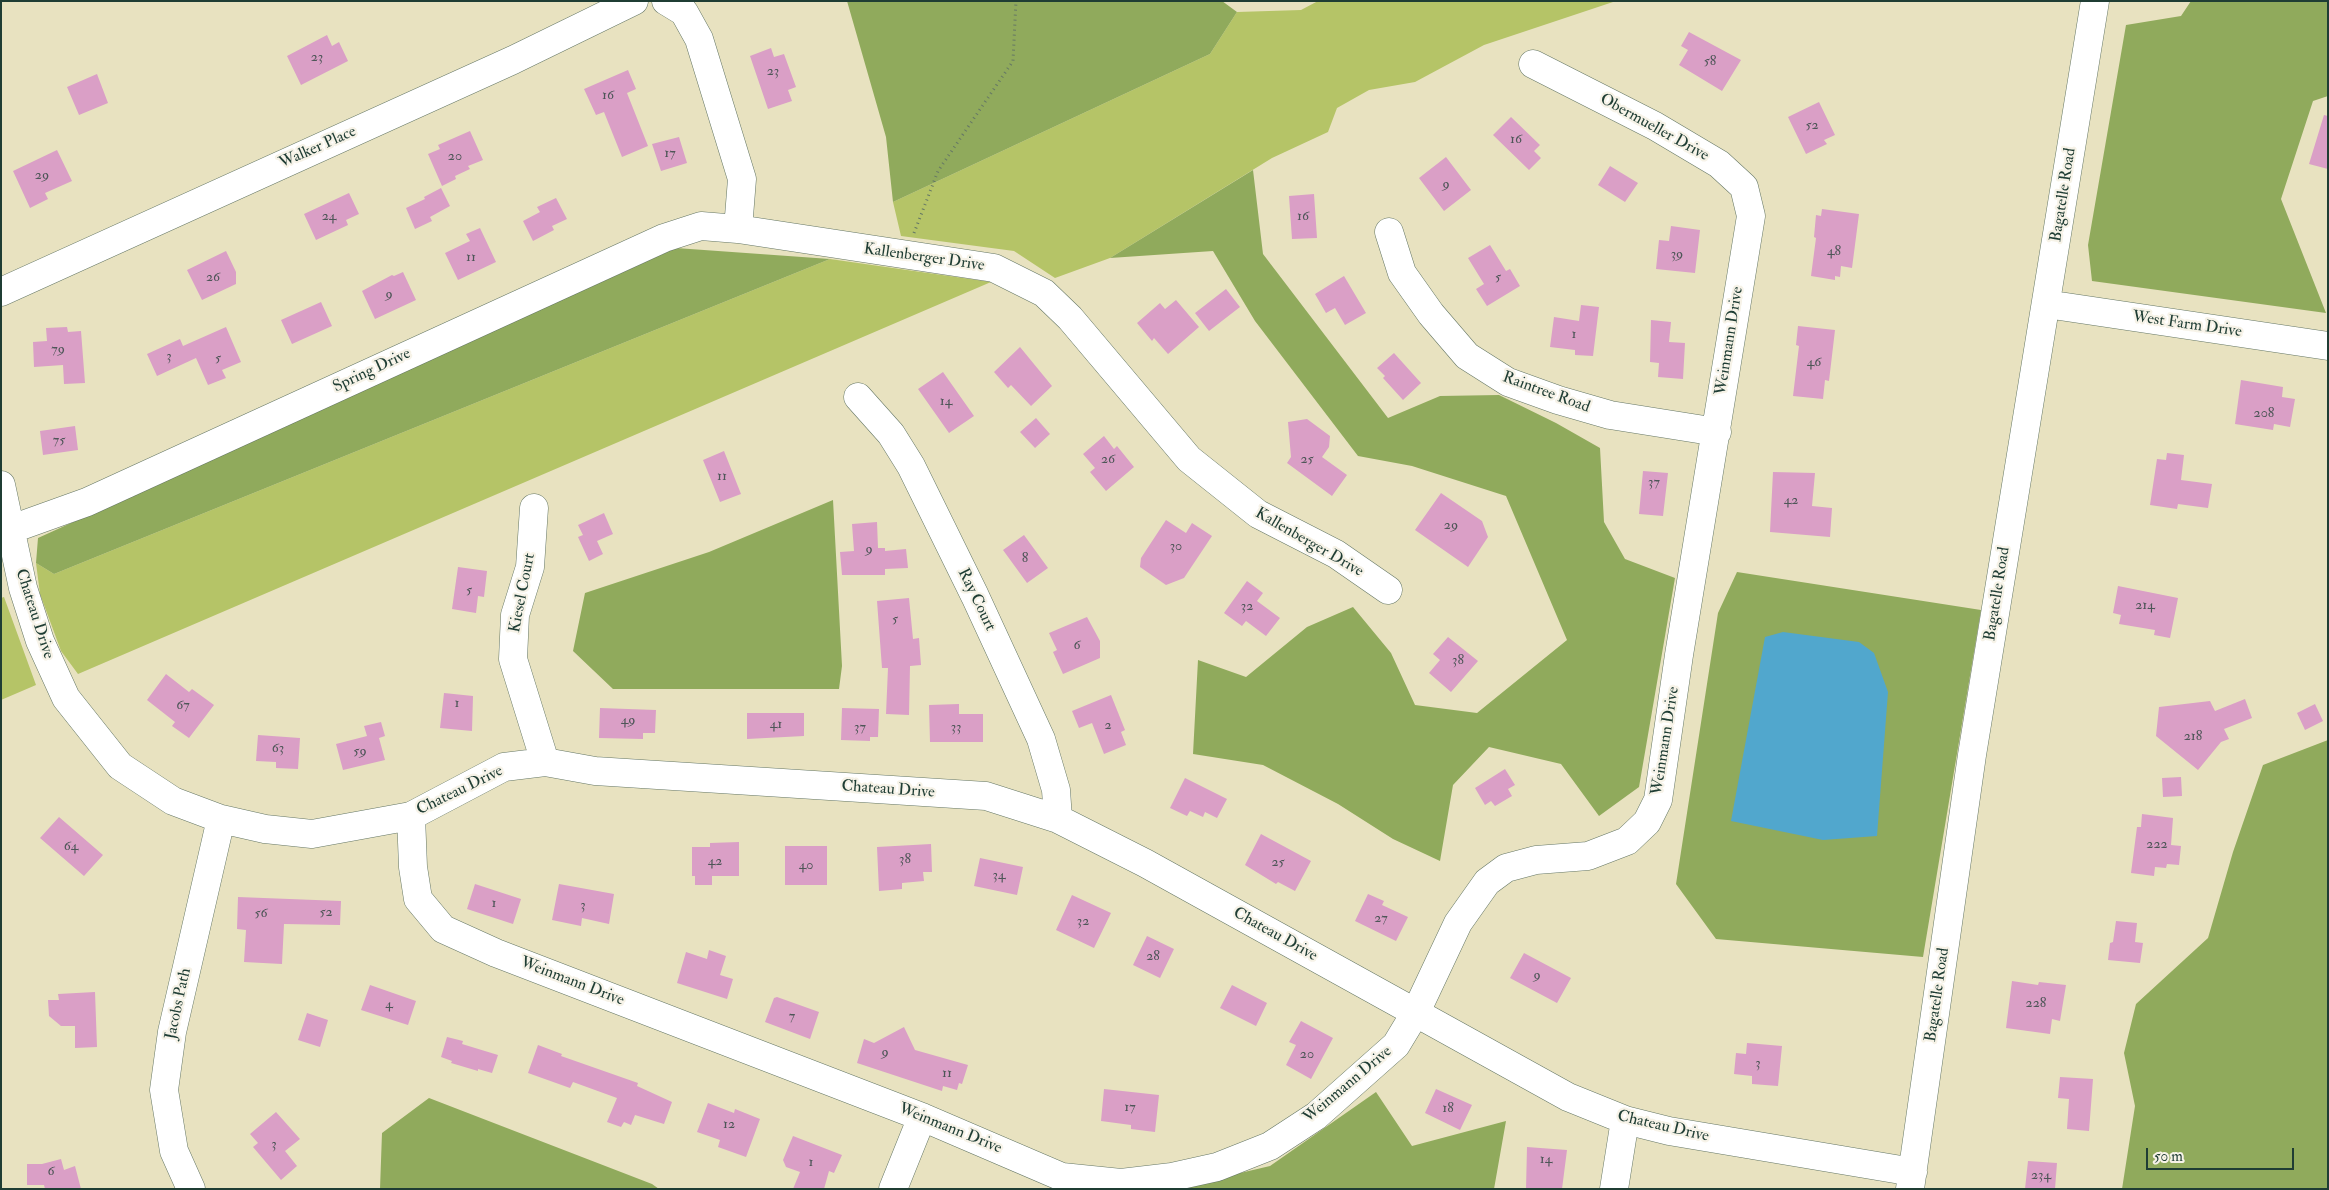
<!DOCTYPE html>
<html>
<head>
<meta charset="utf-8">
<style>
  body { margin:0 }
  #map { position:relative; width:2329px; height:1190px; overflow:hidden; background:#e8e2c0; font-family:"IM FELL Double Pica",serif }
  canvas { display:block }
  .frame { position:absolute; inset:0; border:2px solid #1f3d34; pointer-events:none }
  .scale { position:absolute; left:2146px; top:1148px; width:148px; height:22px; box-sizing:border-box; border:2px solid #1f3d34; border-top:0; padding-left:6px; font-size:15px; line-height:18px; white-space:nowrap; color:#1f3d34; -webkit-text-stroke:4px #f7f3e8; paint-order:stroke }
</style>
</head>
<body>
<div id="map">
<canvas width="2329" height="1190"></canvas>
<div class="frame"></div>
<div class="scale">50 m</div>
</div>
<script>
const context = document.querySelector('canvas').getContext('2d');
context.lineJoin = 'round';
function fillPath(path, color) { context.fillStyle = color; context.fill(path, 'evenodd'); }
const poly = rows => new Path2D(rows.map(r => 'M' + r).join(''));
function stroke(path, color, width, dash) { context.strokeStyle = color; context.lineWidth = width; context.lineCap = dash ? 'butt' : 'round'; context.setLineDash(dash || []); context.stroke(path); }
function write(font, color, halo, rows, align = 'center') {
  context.font = font + ' "IM FELL Double Pica",serif'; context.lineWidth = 4.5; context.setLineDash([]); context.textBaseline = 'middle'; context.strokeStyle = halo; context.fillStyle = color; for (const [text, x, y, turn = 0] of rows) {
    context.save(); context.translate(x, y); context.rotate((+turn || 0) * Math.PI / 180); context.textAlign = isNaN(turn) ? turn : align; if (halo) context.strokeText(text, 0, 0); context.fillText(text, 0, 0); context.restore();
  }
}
fillPath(poly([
  [1318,1,1616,1,1484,45,1415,82,1369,90,1337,108,1328,132,1272,158,1110,258,1055,278,1014,251,901,236,893,202,1210,54,1237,12,1301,10],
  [830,259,991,282,78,674,61,651,40,594,36,563,54,574],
  [4,597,36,685,1,700,1,598]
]), '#b5c467');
fillPath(poly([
  [847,1,1222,1,1237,12,1210,54,893,202,886,137],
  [2191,1,2328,1,2328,96,2313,101,2281,199,2326,313,2092,281,2088,245,2126,25,2181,16],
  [1253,170,1263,254,1388,418,1440,396,1499,395,1556,423,1600,448,1604,522,1625,559,1675,578,1639,787,1599,816,1561,764,1489,747,1453,785,1440,861,1393,839,1338,804,1263,765,1193,754,1198,660,1246,677,1307,627,1353,607,1391,653,1415,705,1477,713,1567,640,1506,496,1412,466,1358,456,1255,321,1213,251,1110,258],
  [676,248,830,259,54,574,36,563,38,538],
  [833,500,842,666,839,689,613,689,573,651,585,593,709,552],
  [1737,572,1981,610,1923,957,1716,939,1676,884,1718,613],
  [2328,740,2328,1189,2122,1189,2135,1106,2124,1053,2136,1004,2208,938,2233,852,2263,765],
  [1376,1092,1412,1146,1506,1121,1494,1189,1172,1189,1270,1166],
  [429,1098,652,1184,659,1189,380,1189,382,1133]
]), '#90aa5c');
fillPath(poly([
  [1783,632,1859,642,1874,653,1888,692,1877,836,1823,840,1731,821,1765,637]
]), '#51a7cd');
fillPath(poly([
  [1689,32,1741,60,1722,91,1679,65,1688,50,1681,46],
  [327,35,332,46,339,42,348,61,301,85,287,56],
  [771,48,774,57,784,54,796,87,788,90,792,101,768,109,750,56],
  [628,70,636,89,627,93,648,146,622,157,604,112,596,115,584,89],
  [97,74,108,103,79,115,67,87],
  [1819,102,1835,135,1824,140,1827,144,1806,154,1788,117],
  [2324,115,2328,116,2328,169,2309,164],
  [1511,117,1540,145,1534,151,1541,158,1529,170,1493,135],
  [470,131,483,160,468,166,470,169,455,176,456,179,442,186,428,154,440,149,438,145],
  [679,137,687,163,661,171,652,144],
  [57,150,72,181,45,193,48,199,30,208,13,171],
  [1446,157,1471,190,1444,211,1419,178],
  [1610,166,1638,183,1625,202,1598,185],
  [441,188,450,206,430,217,432,221,415,229,406,208,425,199,424,197],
  [349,193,359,214,346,220,348,225,316,240,304,214],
  [1314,194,1317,238,1292,239,1289,196],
  [556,198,567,219,552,226,554,230,533,241,523,221,540,212,537,207],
  [1822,209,1859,214,1852,268,1841,266,1840,277,1835,276,1835,280,1811,276,1816,238,1814,237,1816,215,1821,216],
  [1671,226,1700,230,1695,273,1656,269,1659,240,1669,241],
  [480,228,496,262,458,280,445,253,470,241,466,234],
  [1490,245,1506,271,1510,269,1520,286,1487,306,1476,289,1484,284,1468,258],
  [226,251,236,272,236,284,202,300,187,270],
  [403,272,416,300,375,319,362,291,392,275,394,276],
  [1344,276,1366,313,1345,325,1335,308,1326,313,1315,294],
  [1226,289,1240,307,1209,331,1195,313],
  [1176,300,1199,327,1168,354,1154,338,1152,341,1137,323,1160,303,1165,309],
  [321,302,332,326,292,344,281,320],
  [1581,305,1599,307,1593,356,1575,355,1575,350,1550,347,1554,317,1579,321],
  [1651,320,1671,322,1669,342,1685,343,1683,379,1658,377,1659,363,1650,362],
  [1798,326,1835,330,1829,381,1825,380,1823,399,1793,396,1799,346,1796,345],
  [67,327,68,332,81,331,85,383,64,384,63,365,34,367,33,342,47,341,46,328],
  [226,327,241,362,222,370,226,378,208,385,196,358,157,376,147,354,180,339,183,346],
  [1020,347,1052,386,1031,406,1011,385,1008,388,994,372],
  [1394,353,1421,383,1403,400,1383,378,1385,376,1377,368],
  [943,372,974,416,949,433,918,389],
  [2241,380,2283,387,2282,397,2295,399,2290,427,2274,424,2273,430,2235,424],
  [1036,418,1050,434,1035,448,1020,432],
  [1307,419,1330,436,1329,447,1322,457,1347,475,1332,496,1287,463,1291,457,1288,422],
  [75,426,78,450,43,455,40,431],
  [1104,436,1114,449,1117,446,1134,467,1106,491,1090,472,1095,468,1083,454],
  [724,451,741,494,720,502,703,460],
  [2167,453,2184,455,2181,480,2212,484,2208,508,2178,504,2177,509,2150,505,2157,459,2166,460],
  [1643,471,1668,473,1663,516,1639,514],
  [1773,472,1815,473,1812,506,1832,508,1830,537,1770,532],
  [1441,493,1482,521,1488,537,1468,567,1415,530],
  [604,513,613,534,597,541,603,554,589,561,578,537,583,535,578,525],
  [1166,520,1186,533,1192,523,1212,536,1184,578,1166,585,1140,567,1141,558],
  [877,522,878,548,885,548,885,551,906,549,908,568,885,569,885,575,842,575,840,552,854,551,852,524],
  [1024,535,1048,568,1027,583,1003,550],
  [458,567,487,571,484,597,478,596,476,613,452,609],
  [1247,581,1263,593,1257,601,1280,618,1266,636,1246,621,1242,626,1224,613],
  [2118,586,2178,598,2170,638,2154,635,2155,630,2119,624,2121,615,2113,613],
  [909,598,913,639,919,638,921,665,910,666,909,715,886,714,888,668,882,668,877,601],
  [1087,617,1100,641,1100,658,1063,674,1053,652,1057,650,1049,633],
  [1448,637,1478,661,1451,692,1429,673,1440,660,1433,654],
  [166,674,189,692,192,689,214,705,189,738,172,726,175,722,147,700],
  [444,693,473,696,472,731,440,728],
  [1111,695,1125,730,1121,732,1126,745,1104,754,1092,723,1079,728,1072,711],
  [2245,699,2252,718,2224,729,2229,739,2221,742,2198,770,2156,736,2159,707,2210,701,2215,711],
  [959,704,959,714,983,714,983,742,930,742,929,705],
  [2315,704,2323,721,2305,730,2297,713],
  [600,708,656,710,655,733,643,733,643,739,599,738],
  [842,708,879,709,878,737,870,737,870,741,841,740],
  [747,713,804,713,804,736,747,739],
  [381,722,385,736,379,738,385,760,343,770,336,744,367,736,364,726],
  [258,735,300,738,298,769,276,768,276,762,256,761],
  [1505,769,1515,785,1508,789,1512,796,1495,806,1491,801,1485,805,1475,788],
  [2181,777,2182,796,2163,797,2162,778],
  [1185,778,1227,799,1217,818,1205,812,1203,817,1190,811,1187,816,1170,808],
  [2142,814,2173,818,2171,845,2181,846,2179,865,2167,864,2166,868,2155,867,2154,876,2131,873,2137,827,2141,827],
  [59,817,103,855,84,876,40,838],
  [1261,834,1311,861,1295,891,1278,882,1276,884,1245,865],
  [739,842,739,876,712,876,712,885,695,885,695,876,692,876,692,847,710,847,710,843],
  [931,844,932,872,923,872,924,881,902,883,902,889,879,891,877,847],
  [785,846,827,846,827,885,785,885],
  [980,858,1023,867,1017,895,974,886],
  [475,884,521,899,513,924,467,909],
  [559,884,614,894,609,924,582,918,581,926,552,920],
  [1368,894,1384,901,1382,905,1408,917,1396,941,1355,921],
  [1072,895,1111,913,1094,948,1056,930],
  [238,897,341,901,340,925,284,924,282,964,244,962,246,930,237,929],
  [2116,921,2137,923,2135,942,2143,943,2140,963,2108,960,2110,943,2113,942],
  [1147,936,1174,949,1160,978,1133,965],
  [709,950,726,956,720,975,733,979,727,999,677,983,686,952,707,959],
  [1524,953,1571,978,1557,1003,1510,978],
  [2012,981,2038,985,2039,982,2066,985,2060,1021,2052,1019,2050,1034,2006,1028],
  [370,985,416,1001,408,1025,361,1010],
  [1232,985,1267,1003,1256,1026,1220,1008],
  [95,992,97,1047,75,1048,75,1026,61,1026,49,1016,48,1000,59,1000,58,994],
  [777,997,819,1012,810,1039,765,1022,774,998],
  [307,1013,328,1020,320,1047,298,1040],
  [1301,1021,1333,1038,1311,1079,1286,1065,1296,1045,1289,1042],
  [904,1027,915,1050,968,1065,962,1084,959,1083,957,1090,943,1086,942,1091,857,1063,864,1039,874,1043],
  [447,1037,463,1041,462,1044,498,1055,492,1073,478,1069,478,1071,451,1063,452,1061,441,1057],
  [1747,1043,1782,1046,1778,1086,1752,1084,1752,1076,1734,1074,1736,1053,1746,1054],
  [538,1045,562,1054,561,1056,638,1083,637,1086,672,1102,664,1124,635,1115,631,1125,624,1122,621,1127,607,1122,617,1098,573,1082,570,1088,528,1073],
  [2060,1077,2093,1079,2089,1131,2067,1129,2069,1099,2058,1098],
  [1104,1089,1159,1095,1155,1132,1131,1129,1131,1125,1101,1121],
  [1436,1089,1472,1105,1460,1130,1425,1113],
  [708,1103,734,1113,735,1109,760,1119,746,1157,718,1147,720,1140,697,1132],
  [276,1112,300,1139,285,1151,297,1166,281,1180,253,1147,258,1143,250,1134],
  [793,1136,842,1155,834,1173,829,1171,824,1189,793,1189,800,1172,786,1167,783,1160],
  [1527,1147,1567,1150,1562,1189,1526,1189],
  [61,1159,64,1170,75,1166,81,1189,45,1189,44,1185,27,1185,27,1164,42,1164],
  [2028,1161,2057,1163,2055,1189,2025,1189]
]), '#da9fc6');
const minor = poly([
  [666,1,684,12,699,39,742,179,738,229,994,268,1044,293,1070,318,1189,459,1258,514,1336,554,1388,590],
  [1389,232,1402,273,1431,314,1467,356,1508,382,1558,400,1610,415,1717,432],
  [1,292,513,60,634,1],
  [2046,304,2328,346],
  [858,397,891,434,911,466,975,596,1041,739,1056,790,1058,819],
  [1,485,23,588,40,641,66,698,120,766,173,801,221,819,265,829,312,834,411,816,504,767,545,762,595,771,986,796,1058,819,1145,863,1568,1097,1625,1120,1669,1131,1913,1172],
  [534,508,530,567,515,615,513,659,545,762],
  [9,530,87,502,664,238,701,226,738,229],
  [411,816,413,867,418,899,443,929,496,953,922,1117,1062,1177,1121,1183,1172,1177,1217,1167,1270,1146,1316,1116,1396,1045,1416,1012,1458,923,1487,882,1506,868,1536,860,1588,856,1627,841,1647,822,1658,800,1679,655,1751,216,1744,187,1719,164,1655,126,1533,64],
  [191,1189,174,1151,164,1090,172,1032,221,819],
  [893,1189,922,1117],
  [1614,1189,1625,1120],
  [1910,1189,1972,755,2095,1]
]);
stroke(minor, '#657765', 29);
stroke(poly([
  [914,233,938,171,1013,61,1016,1]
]), '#657765', 3, [1, 4]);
stroke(minor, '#fff', 28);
write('14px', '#4e5658', null, [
  ["23",317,58],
  ["58",1710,62],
  ["23",773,72],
  ["16",608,96],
  ["52",1812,126],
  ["16",1516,140],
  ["17",670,154],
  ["20",455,157],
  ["29",42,176],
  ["9",1446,185],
  ["24",329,217],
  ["16",1303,217],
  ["48",1834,252],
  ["39",1677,255],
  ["11",471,258],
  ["26",213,278],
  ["5",1498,278],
  ["9",389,295],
  ["1",1574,335],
  ["79",58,350],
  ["3",169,357],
  ["5",218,359],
  ["46",1814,363],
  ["14",946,402],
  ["208",2264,414],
  ["75",59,441],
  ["26",1108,460],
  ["25",1307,460],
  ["11",722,477],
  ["37",1654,483],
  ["42",1791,501],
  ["29",1451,526],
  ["30",1176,547],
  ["9",869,550],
  ["8",1025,559],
  ["5",469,591],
  ["214",2145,606],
  ["32",1247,607],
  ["5",895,620],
  ["6",1077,646],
  ["38",1458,661],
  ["1",457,704],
  ["67",183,706],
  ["49",628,721],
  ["41",776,725],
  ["2",1108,726],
  ["37",860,728],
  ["33",956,728],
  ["218",2193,737],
  ["63",278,749],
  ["59",360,752],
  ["222",2157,845],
  ["64",71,847],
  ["38",905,860],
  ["42",715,862],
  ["25",1278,863],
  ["40",806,866],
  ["34",999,876],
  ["1",494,904],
  ["3",583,906],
  ["52",326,913],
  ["56",261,914],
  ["27",1381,919],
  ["32",1083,922],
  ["28",1153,957],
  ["9",1537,976],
  ["228",2036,1004],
  ["4",389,1005],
  ["7",792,1017],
  ["9",885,1053],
  ["20",1307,1055],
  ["3",1758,1064],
  ["11",947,1074],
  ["17",1130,1108],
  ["18",1448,1109],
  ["12",729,1125],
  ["3",274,1145],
  ["14",1546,1160],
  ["1",811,1163],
  ["6",51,1172],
  ["234",2041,1176]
]);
write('16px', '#1f3d34', '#f7f3e8', [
  ["Obermueller Drive",1654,128,29],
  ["Walker Place",318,148,-24],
  ["Bagatelle Road",2064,195,-81],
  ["Kallenberger Drive",924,258,8],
  ["West Farm Drive",2187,325,8],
  ["Weinmann Drive",1730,341,-81],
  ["Spring Drive",372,371,-25],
  ["Raintree Road",1546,393,20],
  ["Kallenberger Drive",1309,543,30],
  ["Kiesel Court",523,593,-79],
  ["Bagatelle Road",1998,594,-81],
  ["Ray Court",976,600,64],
  ["Chateau Drive",34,614,72],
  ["Weinmann Drive",1666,741,-81],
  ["Chateau Drive",888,790,4],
  ["Chateau Drive",460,791,-26],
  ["Chateau Drive",1275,935,29],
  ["Weinmann Drive",572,982,21],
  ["Bagatelle Road",1938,995,-82],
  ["Jacobs Path",179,1004,-78],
  ["Weinmann Drive",1348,1085,-40],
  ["Chateau Drive",1663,1127,13],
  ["Weinmann Drive",950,1129,22]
]);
</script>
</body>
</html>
